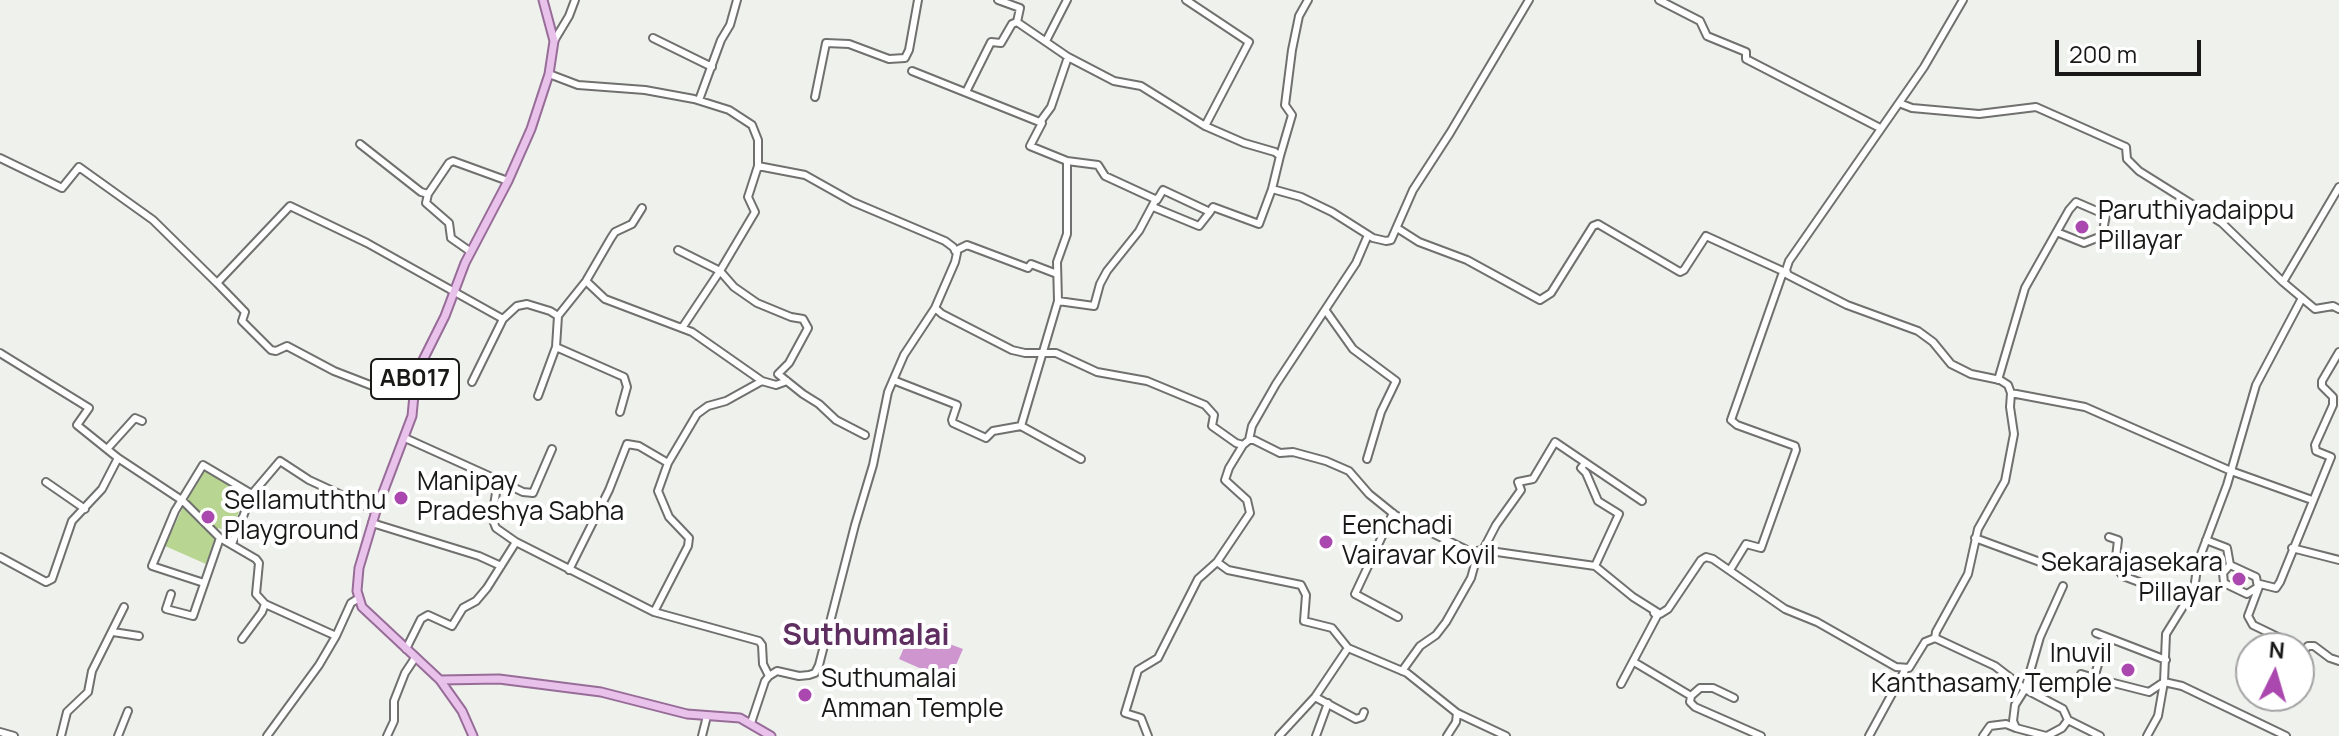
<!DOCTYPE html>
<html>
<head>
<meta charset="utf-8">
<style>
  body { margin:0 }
  #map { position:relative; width:2339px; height:736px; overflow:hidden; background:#eff1ed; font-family:Manrope,sans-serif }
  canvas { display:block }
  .north { position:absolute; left:2235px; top:632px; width:80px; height:80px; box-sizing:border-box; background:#fff; border:2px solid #a3a3a3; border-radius:50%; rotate:5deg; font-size:22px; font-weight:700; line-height:32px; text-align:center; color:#191918 }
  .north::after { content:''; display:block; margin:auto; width:28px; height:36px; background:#aa48af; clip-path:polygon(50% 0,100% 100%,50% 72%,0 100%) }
  .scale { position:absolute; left:2055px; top:40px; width:146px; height:36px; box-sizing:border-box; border:4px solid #191918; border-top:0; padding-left:10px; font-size:24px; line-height:28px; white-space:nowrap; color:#191918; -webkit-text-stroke:6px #fff; paint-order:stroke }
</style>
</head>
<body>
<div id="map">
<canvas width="2339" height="736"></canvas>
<div class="north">N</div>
<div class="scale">200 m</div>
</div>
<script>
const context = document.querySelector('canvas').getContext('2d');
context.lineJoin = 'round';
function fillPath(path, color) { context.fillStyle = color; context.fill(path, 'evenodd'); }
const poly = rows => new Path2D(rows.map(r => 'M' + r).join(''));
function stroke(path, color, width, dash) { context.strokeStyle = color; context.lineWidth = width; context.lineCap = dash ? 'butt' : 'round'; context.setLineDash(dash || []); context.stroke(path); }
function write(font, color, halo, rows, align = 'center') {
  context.font = font + ' Manrope,sans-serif'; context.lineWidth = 8; context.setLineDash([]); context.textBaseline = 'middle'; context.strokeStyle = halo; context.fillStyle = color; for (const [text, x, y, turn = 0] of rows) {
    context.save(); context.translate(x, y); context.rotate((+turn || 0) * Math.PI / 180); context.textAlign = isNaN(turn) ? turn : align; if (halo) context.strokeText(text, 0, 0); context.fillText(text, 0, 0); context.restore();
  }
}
fillPath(poly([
  [205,471,246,496,230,532,218,528,206,564,165,546,183,507]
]), '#b8d591');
fillPath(poly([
  [912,630,963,649,949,681,899,659]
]), '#ce95cf');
const minor = poly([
  [998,0,1020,8,1017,22,1068,57,1114,81,1141,86,1205,126,1244,143,1275,152,1280,156,1272,189,1301,197,1332,212,1373,238,1386,241,1391,240,1413,190,1450,133,1529,0],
  [1186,0,1249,42,1205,126],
  [1659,0,1700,21,1707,36,1746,52,1746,59,1880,128],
  [1963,0,1924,67,1789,261,1786,270,1788,275,1847,305,1918,331,1933,342,1951,364,1971,374,2000,380,2008,385,2011,393,2085,407,2231,471,2312,500],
  [653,38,712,67],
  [554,41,569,16,575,0],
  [1046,41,1067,0],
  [912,71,1042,123,1030,146,1067,161,1098,165,1105,176,1157,200,1163,190,1210,212,1213,207,1259,224,1272,189],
  [549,74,578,85,645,90,694,99,729,110,752,125,758,140,758,166,805,175,853,202,945,241,953,247,957,253,955,262,935,308,942,314,1012,350,1025,353,1056,353,1097,372,1147,381,1205,405,1214,415,1212,426,1236,443,1243,445,1249,440,1254,440,1280,453,1293,452,1326,461,1349,471,1369,494,1395,515,1471,552,1483,550,1595,566,1633,597,1660,614,1668,609,1701,560,1706,557,1713,559,1785,609,1817,622,1896,667,1909,668,1925,642,1935,638,1995,666,2025,689,2063,709,2068,720,2100,736],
  [966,92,991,42,1001,43,1012,24,1017,22],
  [815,97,826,43,849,44,889,59,905,58,909,50,918,0],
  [699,100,721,40,730,25,737,0],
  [1899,103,1912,108,1979,114,2036,107,2126,147,2127,159,2139,171,2222,223,2283,282,2315,309,2333,306,2339,309],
  [1040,122,1051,107,1068,57],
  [360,144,421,192,428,194,449,163,453,161,508,181],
  [1280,156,1292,115,1285,105,1292,50,1299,16,1308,0],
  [0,158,62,188,79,167,153,220,217,283,290,206,367,243,503,319,517,306,527,304,550,311,558,316,556,347,624,377,627,387,620,412],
  [428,194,426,203,449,223,451,238,471,252],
  [1153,207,1199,226,1210,212],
  [1397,228,1419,242,1467,260,1540,300,1551,293,1593,226,1598,224,1680,272,1684,270,1706,236,1787,273,1782,275,1731,420,1737,425,1795,446,1796,450,1761,548,1746,544,1730,570],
  [678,250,720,271,755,212,748,197,758,166],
  [955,251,967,245,1028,268,1031,264,1057,274],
  [586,281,605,299,692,332,762,381,776,385,787,381],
  [2283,282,2339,187],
  [217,283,245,312,242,321,271,350,276,351,287,346,334,371,396,395,414,386],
  [1058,301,1094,306,1100,284,1107,271,1139,231,1156,199],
  [1326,311,1353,349,1396,381,1381,412,1367,459],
  [558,316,586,281,611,238,615,232,632,224,642,208],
  [682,328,720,271,734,287,757,303,791,317,803,319,808,328,789,363,778,374,803,394,819,404,836,420,865,435],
  [0,353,89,408,77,425,118,458,183,501,220,538,256,559,259,563,256,594,265,604,336,636],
  [893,380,957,405,952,420,953,423,986,438,993,431,1021,426,1081,459],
  [1998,380,2025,288,2069,210,2076,202,2106,215,2102,236,2084,243,2059,233],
  [472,382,503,319],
  [538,396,556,347],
  [1021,426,1058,301,1057,262,1067,234,1067,161],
  [405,438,498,480,492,518,496,528,516,542,654,612,759,641,762,645,763,664,769,676],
  [1249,440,1252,426,1276,384,1356,263,1368,235],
  [1243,445,1229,468,1225,480,1247,500,1250,513,1217,562,1228,570,1301,585,1306,595,1304,621,1332,628,1348,648,1407,673,1457,713,1506,736],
  [107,449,135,418,142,421],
  [1585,463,1581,468,1586,473,1598,501,1619,514,1595,566],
  [498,480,523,492,533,493,552,449],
  [46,482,85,509],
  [1393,513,1355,594,1398,617],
  [372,523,479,556,501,566],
  [2109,537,2118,540,2115,566,2123,576,2187,600],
  [1975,538,2040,562],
  [2206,540,2227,548,2230,565,2223,573,2224,583,2247,594,2258,587,2256,577,2230,565],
  [232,544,252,494,280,461,309,480,376,511],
  [2292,548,2339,560],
  [1483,550,1496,525,1521,490,1518,482,1533,479,1555,442,1642,501],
  [0,557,46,582,52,579,72,521,102,489,118,458],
  [569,570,609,490,627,444,639,446,668,463,697,414,708,406,726,401,762,381],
  [204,583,152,566,175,511,203,465,252,494],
  [171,594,166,609,193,616,220,538],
  [654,612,688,546,689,538,669,517,658,491,668,463],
  [113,632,139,636],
  [2096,633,2166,660],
  [1935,638,1936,632,1968,574,1978,529,2005,481,2014,434,2010,407,2011,393],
  [242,639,262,612,265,604],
  [2293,648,2282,639,2253,625,2248,616,2260,584,2276,588,2280,582,2331,457,2316,451,2315,445,2333,405,2333,397,2322,386,2322,381,2339,352],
  [406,649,421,619,428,615,452,626,463,608,476,601,487,588,516,542],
  [2299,652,2302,653,2308,646,2314,646,2330,658,2339,661],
  [1634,662,1691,696,1700,688,1713,688,1734,698],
  [1402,671,1420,646,1436,635,1446,622,1471,578,1478,553],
  [2081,674,2094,678,2106,638],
  [2094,678,2149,692,2164,682,2182,686,2286,736],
  [1621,684,1657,616,1654,613],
  [1691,696,1690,702,1695,707,1761,736],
  [1315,697,1356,719,1362,717,1364,712],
  [751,723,765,681,769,676,777,671,799,676,809,675,815,673,819,665,855,525,873,465,888,392,904,355,935,308],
  [0,732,14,736],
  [61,736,67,712,88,692,92,671,124,607],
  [118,736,128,711],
  [267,736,319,665,336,636,351,603,359,598],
  [387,736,394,721,394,701,405,673,415,658],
  [702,736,707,716],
  [1148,736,1141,718,1125,713,1138,670,1158,658,1198,579,1217,562],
  [1279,736,1315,697,1348,648],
  [1316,736,1328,703],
  [1447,736,1456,722,1457,713],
  [1869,736,1905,670],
  [1983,736,1990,726,2006,724,2016,728],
  [2046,736,2016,728,2013,721,2015,705,2025,689,2040,637,2063,586],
  [2047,736,2062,728,2068,720],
  [2147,736,2158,716,2164,682,2166,634,2194,589,2198,562,2227,485,2256,385,2302,298]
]);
const major = poly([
  [440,680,499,679,601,692,687,714,740,718,771,736],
  [473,736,462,711,440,680,362,607,357,591,359,568,376,511,412,416,416,374,445,316,465,263,508,181,531,129,549,74,554,41,543,0]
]);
stroke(minor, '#70716e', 10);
stroke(major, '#976d98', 11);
stroke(minor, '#fff', 6);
stroke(major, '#e9c2eb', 7);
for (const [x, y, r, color] of [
  [2082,227,8,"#aa48af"],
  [401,498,8,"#aa48af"],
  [208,517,8,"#aa48af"],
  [1326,542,8,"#aa48af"],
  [2239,579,8,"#aa48af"],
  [2128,670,8,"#aa48af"],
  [805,695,8,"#aa48af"]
]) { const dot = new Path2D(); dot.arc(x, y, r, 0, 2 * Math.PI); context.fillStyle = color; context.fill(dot); stroke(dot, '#fff', 3); }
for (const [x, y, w] of [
  [415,379,88]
]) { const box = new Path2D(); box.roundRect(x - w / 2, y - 20, w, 40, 6); context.fillStyle = '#fff'; context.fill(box); stroke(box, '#191918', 2); }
write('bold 24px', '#191918', null, [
  ["AB017",415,379]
]);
write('26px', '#191918', '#fff', [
  ["Paruthiyadaippu",2098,212],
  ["Pillayar",2098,242],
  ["Manipay",417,483],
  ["Pradeshya Sabha",417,513],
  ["Sellamuththu",224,502],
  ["Playground",224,532],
  ["Eenchadi",1342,527],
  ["Vairavar Kovil",1342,557],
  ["Sekarajasekara",2223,564,"right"],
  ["Pillayar",2223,594,"right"],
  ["Inuvil",2112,655,"right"],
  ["Kanthasamy Temple",2112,685,"right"],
  ["Suthumalai",821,680],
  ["Amman Temple",821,710]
], 'left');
write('bold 30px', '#5e2e60', '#fff', [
  ["Suthumalai",866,637]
]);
</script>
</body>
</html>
